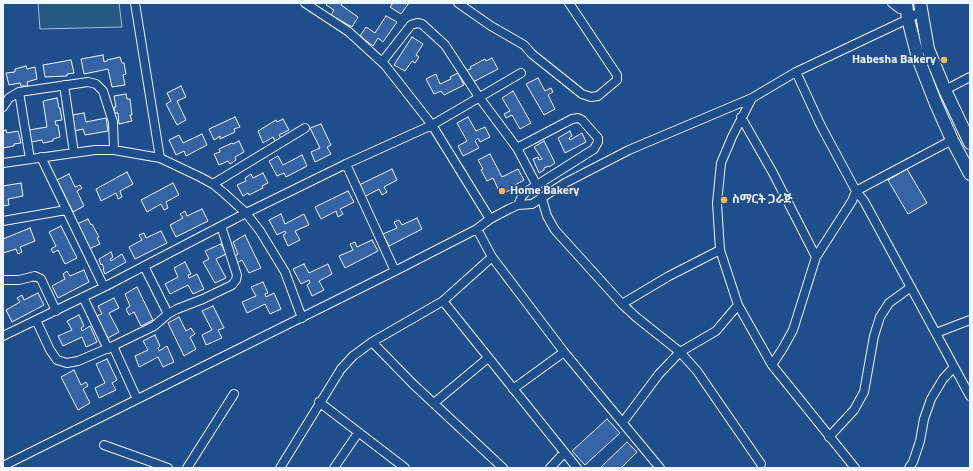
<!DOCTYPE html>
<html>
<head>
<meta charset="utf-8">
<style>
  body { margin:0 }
  #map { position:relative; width:973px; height:471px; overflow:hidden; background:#1f4e8c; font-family:"Titillium Web",sans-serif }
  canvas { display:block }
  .frame { position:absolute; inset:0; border:4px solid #f2f6ff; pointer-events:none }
</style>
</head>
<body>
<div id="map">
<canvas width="973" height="471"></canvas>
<div class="frame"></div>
</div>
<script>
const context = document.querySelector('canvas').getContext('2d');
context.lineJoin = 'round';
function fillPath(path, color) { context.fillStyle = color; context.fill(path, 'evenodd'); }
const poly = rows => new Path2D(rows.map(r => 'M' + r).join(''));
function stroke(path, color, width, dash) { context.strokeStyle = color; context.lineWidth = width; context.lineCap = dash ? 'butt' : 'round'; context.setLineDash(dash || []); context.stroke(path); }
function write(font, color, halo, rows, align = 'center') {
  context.font = font + ' "Titillium Web","Noto Sans Ethiopic",sans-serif'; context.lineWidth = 3; context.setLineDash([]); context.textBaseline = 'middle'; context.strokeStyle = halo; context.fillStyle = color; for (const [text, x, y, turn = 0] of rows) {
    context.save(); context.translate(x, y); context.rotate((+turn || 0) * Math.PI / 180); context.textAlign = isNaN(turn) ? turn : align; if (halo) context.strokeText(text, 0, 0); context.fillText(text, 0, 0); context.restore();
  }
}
const green = poly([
  [38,3,119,3,122,27,40,29,38,3]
]);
fillPath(green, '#245a82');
stroke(green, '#a8bbd7', 1);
const building = poly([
  [328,3,342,3,341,5,358,17,352,27,331,15,334,10,326,5,328,3],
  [393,3,409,3,401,14,390,7,393,3],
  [386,16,397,22,383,42,378,38,373,46,360,36,366,27,375,33,386,16],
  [412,37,423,44,416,55,419,57,415,63,412,61,405,71,394,65,412,37],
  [103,55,104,62,107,61,107,60,120,57,122,63,124,63,126,74,123,75,125,85,112,87,108,69,84,74,81,59,103,55],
  [492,58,498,69,473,82,467,70,471,69,470,67,485,59,486,61,492,58],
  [71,60,74,73,67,74,67,76,45,77,43,65,71,60],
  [26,66,27,69,35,67,37,79,27,82,28,86,21,86,20,83,9,85,6,73,15,72,15,69,26,66],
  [458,73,464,85,444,95,441,91,434,94,426,79,436,74,440,84,451,79,450,77,458,73],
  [538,78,545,91,551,88,553,92,548,95,555,109,544,115,526,84,538,78],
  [181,86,186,97,177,101,186,120,177,125,166,104,171,101,167,93,181,86],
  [513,91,531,123,520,129,512,115,506,118,504,114,510,111,502,98,513,91],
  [126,94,127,99,130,99,132,115,130,115,132,121,119,124,118,113,115,113,114,107,116,107,114,96,126,94],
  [57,98,59,108,60,108,62,120,55,121,56,125,58,125,60,137,53,139,53,141,43,143,42,140,31,142,29,130,47,127,43,101,57,98],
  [84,113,86,122,106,118,108,131,85,135,83,129,75,131,72,115,84,113],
  [235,117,240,127,234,129,235,132,220,139,220,136,214,140,209,129,235,117],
  [468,117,476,131,485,127,490,137,480,142,478,138,475,141,479,148,463,156,458,146,467,141,457,123,468,117],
  [283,119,289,130,279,135,281,138,275,141,273,137,263,143,258,131,276,120,277,122,283,119],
  [321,124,331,145,327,147,331,154,315,162,311,152,320,148,310,128,321,124],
  [6,130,7,133,18,131,21,143,14,144,14,146,3,148,3,131,6,130],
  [570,131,572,136,569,138,570,140,582,133,586,142,565,153,558,138,570,131],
  [202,134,207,145,186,156,184,151,176,155,169,140,179,135,183,143,202,134],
  [239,141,244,152,235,157,236,160,230,164,228,161,219,165,214,154,220,152,219,149,232,143,233,144,239,141],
  [544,141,555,163,549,167,548,166,544,168,544,170,539,173,533,159,538,157,539,160,542,159,534,147,544,141],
  [490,154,502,177,518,169,524,180,515,185,516,187,506,192,505,190,500,193,493,178,487,181,481,170,483,169,478,160,490,154],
  [302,155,307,166,286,177,284,173,277,176,269,161,278,156,283,165,302,155],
  [392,169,397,180,384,187,387,192,382,195,379,189,364,197,359,185,392,169],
  [907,169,927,203,908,214,888,180,907,169],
  [127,172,133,184,120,191,122,197,118,199,116,193,101,201,96,189,127,172],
  [263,173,268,183,262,186,263,188,249,195,248,193,243,196,237,185,246,181,245,178,251,174,253,178,263,173],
  [69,174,75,187,80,185,82,188,77,191,84,206,73,212,57,180,69,174],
  [21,183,23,196,8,199,9,205,4,206,3,200,3,186,21,183],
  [173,183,179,195,166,202,168,208,164,210,161,204,147,212,141,200,173,183],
  [348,191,354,202,340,209,343,214,338,217,336,211,321,219,315,207,348,191],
  [202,209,208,221,176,237,170,225,183,218,180,214,185,211,187,216,202,209],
  [281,214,285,224,304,214,309,225,295,231,300,240,288,246,283,235,286,233,285,231,277,235,269,220,281,214],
  [417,218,422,229,389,246,383,234,397,228,394,222,399,220,402,225,417,218],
  [88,219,91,225,92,224,99,237,97,238,100,244,89,249,77,224,88,219],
  [61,226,77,258,65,264,58,250,53,253,51,249,56,246,49,232,61,226],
  [30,228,35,241,20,247,22,252,18,254,16,249,3,253,3,239,30,228],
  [161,231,167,243,135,259,129,247,142,240,139,235,144,233,146,238,161,231],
  [245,235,261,268,249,273,242,260,237,263,234,257,238,254,233,242,245,235],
  [372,240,378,251,345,268,339,256,353,250,350,244,355,242,357,247,372,240],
  [221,244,226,254,216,259,226,278,215,283,203,262,209,259,205,251,221,244],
  [111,252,113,257,110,259,111,261,122,254,126,262,105,274,103,269,104,268,102,264,101,265,99,259,111,252],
  [185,262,191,274,188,275,189,278,197,274,204,289,193,294,188,285,170,294,165,284,178,277,174,268,185,262],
  [304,264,309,273,328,264,332,274,319,281,324,290,312,296,307,285,310,283,309,280,301,284,293,269,304,264],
  [84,270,89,282,58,298,52,286,65,279,63,274,67,271,70,276,84,270],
  [263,282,268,293,265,294,266,297,274,293,281,309,270,314,265,304,247,313,242,302,256,296,251,287,263,282],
  [137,287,153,320,141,326,134,312,129,315,126,309,130,306,125,294,137,287],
  [38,293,44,305,12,322,6,310,20,302,17,298,22,295,24,300,38,293],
  [114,298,119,308,109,313,119,332,108,338,96,316,102,314,98,306,114,298],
  [213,306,224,328,218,330,222,338,206,345,202,335,212,330,202,311,213,306],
  [79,315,84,326,81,328,82,331,90,326,97,342,86,347,82,337,63,346,58,336,72,330,67,321,79,315],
  [179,317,186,331,191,328,195,334,190,337,196,349,184,356,168,323,179,317],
  [155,335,160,346,158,348,159,351,167,346,174,362,163,367,158,357,139,367,135,356,148,350,143,341,155,335],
  [107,359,117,380,112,383,116,390,99,398,95,388,105,383,96,364,107,359],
  [74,370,81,385,86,382,88,386,83,389,90,403,78,410,61,377,74,370],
  [607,419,620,433,585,465,572,451,607,419],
  [627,442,637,452,621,468,600,468,627,442]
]);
fillPath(building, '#3563a3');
stroke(building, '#f2f6ff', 1);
const minor = poly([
  [135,3,160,158],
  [305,3,349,32,385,65,432,125,490,219],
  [458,3,491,26,524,45,532,54,582,94,591,97,598,96,617,80,617,75,569,3],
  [892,3,900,9,907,5],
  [382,62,411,25,417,23,422,24,445,45,479,97,517,148,536,184],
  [796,72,821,126,856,191,864,201,970,396],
  [64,85,74,153],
  [945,90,970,77],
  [19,92,30,159],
  [752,98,732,137,721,163,717,203,720,250,738,305,772,365,855,468],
  [3,107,9,98,19,92,88,82,96,84,103,91,113,122,114,150],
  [741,117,773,173,816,257],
  [517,148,572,119,578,118,582,120,598,138,598,142,594,149,526,192,522,196,518,205],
  [41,157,104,287],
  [3,163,95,150,114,150,160,158,200,177,213,184,224,193,246,213,260,231,285,272,302,318],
  [346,164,395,271],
  [213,184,305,128],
  [542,199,547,216,555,230,622,304,636,317,680,352,697,371,761,464],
  [3,221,66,210],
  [492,257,564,352,660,468],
  [144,266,168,314],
  [3,280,19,280,35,276,41,279,56,311],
  [83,297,108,349],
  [443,301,577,468],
  [622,304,669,276,720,250],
  [36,320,50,350,57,360,67,363,78,361,113,346,154,326,168,314,177,309,203,299,232,285,236,280,237,275,221,226],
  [936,333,970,320],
  [3,336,104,287,246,213,346,164,432,125,521,73],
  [372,342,413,384,503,468],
  [113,346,137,399],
  [772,365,783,348,793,330,816,257,852,201,856,191,952,140],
  [513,389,564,352],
  [319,402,405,468],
  [434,403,488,358],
  [623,422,659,374,680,352,716,331,738,305],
  [829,437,854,410,864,392,874,336,880,317,889,303,911,287],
  [104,445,168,468],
  [3,466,395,271,477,229,490,219,509,209,518,205,532,204,565,183,629,150,752,98,796,72,908,19,921,11],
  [187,468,234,394],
  [280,468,341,369,353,356,372,342,443,301,492,257,477,229],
  [334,468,358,433],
  [550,468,564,453],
  [909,468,913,462,920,441,924,419,931,399,943,379,954,367]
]);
const primary = poly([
  [906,3,908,19,918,58,936,104,952,140,970,174],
  [920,3,928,49,945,90,970,143]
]);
stroke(minor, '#f2f6ff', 10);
stroke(primary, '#f2f6ff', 14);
stroke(minor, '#1f4e8c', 8);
stroke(primary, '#1f4e8c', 12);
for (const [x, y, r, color] of [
  [944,60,4,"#ffb74d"],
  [502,191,4,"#ffb74d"],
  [724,200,4,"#ffb74d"]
]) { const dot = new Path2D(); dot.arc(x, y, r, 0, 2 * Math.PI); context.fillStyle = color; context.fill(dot); stroke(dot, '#1f4e8c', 1.5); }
write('bold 12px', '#f2f6ff', '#1f4e8c', [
  ["Habesha Bakery",936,60,"right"],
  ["Home Bakery",510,191],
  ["ስማርት ጋራጅ",732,200]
], 'left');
</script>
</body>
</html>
